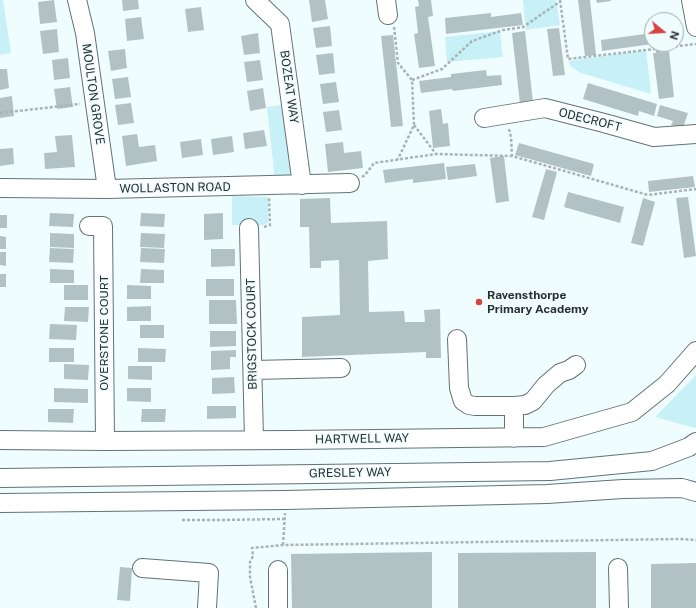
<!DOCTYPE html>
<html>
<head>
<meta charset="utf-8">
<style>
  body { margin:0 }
  #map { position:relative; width:696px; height:608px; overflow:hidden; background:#f0fdff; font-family:"Public Sans",sans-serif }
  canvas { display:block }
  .north { position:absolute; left:644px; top:12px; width:40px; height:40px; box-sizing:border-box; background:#f0fdff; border:1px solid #a0abac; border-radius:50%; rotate:108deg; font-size:11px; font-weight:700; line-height:16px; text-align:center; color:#282f30 }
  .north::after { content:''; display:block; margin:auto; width:14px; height:18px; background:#d34541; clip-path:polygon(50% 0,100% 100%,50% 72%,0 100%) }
</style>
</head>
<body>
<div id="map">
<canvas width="696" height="608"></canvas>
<div class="north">N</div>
</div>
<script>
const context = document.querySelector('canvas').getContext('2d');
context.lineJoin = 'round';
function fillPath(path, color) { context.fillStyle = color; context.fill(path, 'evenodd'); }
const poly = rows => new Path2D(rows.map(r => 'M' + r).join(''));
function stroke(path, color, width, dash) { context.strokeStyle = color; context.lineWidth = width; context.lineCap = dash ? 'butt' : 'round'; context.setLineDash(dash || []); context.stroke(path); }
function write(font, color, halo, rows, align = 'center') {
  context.font = font + ' "Public Sans",sans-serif'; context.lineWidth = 3.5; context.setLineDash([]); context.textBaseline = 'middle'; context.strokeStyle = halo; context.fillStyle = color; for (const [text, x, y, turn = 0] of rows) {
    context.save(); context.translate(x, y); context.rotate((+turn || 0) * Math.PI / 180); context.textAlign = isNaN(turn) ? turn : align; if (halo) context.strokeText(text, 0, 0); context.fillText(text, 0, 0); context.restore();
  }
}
fillPath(poly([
  [0,0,3,0,11,53,0,55],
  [523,0,556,0,560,25,526,30],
  [500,31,503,57,447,62,445,37],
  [646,50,651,94,581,73,570,66,569,61],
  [288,104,294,170,288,177,275,181,267,107],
  [232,196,268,197,268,223,263,225,232,225],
  [696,375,696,427,695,428,655,417]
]), '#c7f1f7');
fillPath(poly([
  [54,0,57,22,40,24,38,2],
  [122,0,138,0,139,9,123,11],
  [309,0,325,0,328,19,312,22],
  [418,0,431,0,433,16,428,17,435,66,419,68,414,34,418,33,415,7,419,6],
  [578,0,590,0,596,55,585,56],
  [596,0,611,0,611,1,597,3],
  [201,7,204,30,188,32,185,9],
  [491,13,491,17,521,13,523,25,446,34,445,18],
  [141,17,144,39,127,41,125,19],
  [330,26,332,46,316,48,313,28],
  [559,28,565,75,553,76,547,29],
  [57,29,59,52,43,54,40,31],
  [676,30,678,30,679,41,676,41],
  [525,31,533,102,520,104,512,33],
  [258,33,260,53,244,55,241,36],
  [652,33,652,44,602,51,601,40],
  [393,35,403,126,391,127,381,36],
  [660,44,660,52,669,51,674,97,659,99,653,53,656,53,655,45],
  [125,49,127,68,111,71,108,51],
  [333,53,335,73,319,75,316,55],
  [68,58,70,78,54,80,52,60],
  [260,60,263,80,247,82,244,62],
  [0,69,7,69,9,88,0,90],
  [486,70,487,76,501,75,502,85,453,91,452,89,421,93,419,81,451,77,451,74],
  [128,77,131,97,115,99,112,79],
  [336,82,339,102,323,104,320,84],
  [588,83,657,104,654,116,639,111,638,116,583,99],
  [70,87,73,107,57,109,54,89],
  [263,88,266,108,250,111,247,91],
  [12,96,14,116,0,118,0,98],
  [131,103,134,123,118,125,115,105],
  [660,105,688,113,683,128,671,125,673,121,657,116],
  [441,109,443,124,448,123,450,146,433,148,429,111],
  [339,110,342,130,326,132,323,112],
  [264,130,267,146,245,149,243,133],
  [137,134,139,147,155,145,157,161,126,166,122,136],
  [72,135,75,167,45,169,44,153,57,152,55,136],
  [232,136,234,152,213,155,211,139],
  [201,139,203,155,182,158,180,142],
  [343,142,344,153,361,151,363,168,328,172,325,144],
  [519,143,594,164,591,176,515,155],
  [13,148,14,164,0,166,0,149],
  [504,156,509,201,496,203,490,158],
  [444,163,446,179,413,183,413,179,385,183,383,170],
  [475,164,477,176,448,180,446,167],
  [546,169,557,172,544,220,532,217],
  [693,176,695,187,649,192,648,181],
  [568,192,624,207,620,223,564,207],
  [688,197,696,256,684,258,676,198],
  [330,198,331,223,387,221,388,259,368,261,369,312,404,311,405,322,425,322,424,310,440,309,441,358,426,358,426,352,302,357,302,317,340,315,339,260,321,261,321,268,310,268,309,227,300,227,300,199],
  [643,198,655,202,643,246,631,243],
  [50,213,74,214,73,227,49,226],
  [141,213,165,214,164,227,140,226],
  [223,213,223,239,204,240,204,214],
  [0,215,7,215,7,228,0,228],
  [50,233,74,234,74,248,50,247],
  [141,233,165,234,164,248,140,247],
  [0,236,6,237,6,249,0,249],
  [50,248,74,249,73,263,49,262],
  [141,248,165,249,164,263,140,262],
  [211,249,235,249,235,266,211,267],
  [0,252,6,252,6,266,0,265],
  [50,269,74,270,74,283,50,283],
  [141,269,164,270,164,283,140,283],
  [0,274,6,274,6,287,0,287],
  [206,279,234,279,234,296,206,296],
  [64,285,88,285,88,300,64,300],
  [127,285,151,286,151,299,127,299],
  [209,300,236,300,237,324,209,324],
  [151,306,151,321,127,321,127,307],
  [65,307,89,307,88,322,64,321],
  [50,324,77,325,76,340,49,339],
  [140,325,164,325,164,338,140,338],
  [210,331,236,331,236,346,210,347],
  [49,348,74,348,74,362,49,362],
  [138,348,166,349,165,362,138,362],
  [236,350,236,357,230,357,230,369,211,370,211,351],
  [64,364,89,365,88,380,64,379],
  [128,366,152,366,152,380,128,379],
  [234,377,235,393,212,394,212,378],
  [54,388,88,389,88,403,54,402],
  [127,388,151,388,151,402,127,401],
  [207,406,236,406,236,418,207,419],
  [48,409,74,409,73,423,48,422],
  [142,409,166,409,165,422,141,422],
  [432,552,432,608,292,608,291,554],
  [596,552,596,608,458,608,458,553],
  [696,563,696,608,651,608,651,564],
  [120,567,132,568,130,601,117,600]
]), '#b2c2c4');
const minor = poly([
  [77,0,85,33,107,189],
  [255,0,280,24,302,185],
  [386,0,388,15],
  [691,0,696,27],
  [484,118,545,108,604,123,654,137,696,134],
  [0,188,107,189,350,183],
  [89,226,103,226,105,441],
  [249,228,254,440],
  [457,339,459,388,463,401,469,405,475,406,514,406],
  [253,370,341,368],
  [514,438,514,406,525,405,533,401,546,385,560,373,569,370,576,365],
  [0,440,105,441,292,440,544,437,632,412,667,384,696,351],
  [0,478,550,471,652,461,689,447,696,442],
  [0,503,285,500,547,494,623,489,682,488,696,492],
  [142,568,209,573,207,608],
  [618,568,619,608],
  [278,608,278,570]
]);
stroke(minor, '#637274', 20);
stroke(poly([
  [560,0,568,59,655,49],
  [394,27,398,63,412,80,414,125,398,159],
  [660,48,696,44],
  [412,80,442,69,472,41,503,30,523,27,561,1],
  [0,113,80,104],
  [414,125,436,154],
  [509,129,511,137,512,156],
  [362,177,365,175,374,163,436,154,512,156,648,195,696,189],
  [264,227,270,225,269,198],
  [182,520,219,520,285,519],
  [283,545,285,513],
  [256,608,250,577,250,562,253,556,252,548,283,545,680,539,696,540]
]), '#a8b3b5', 2.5, [3, 2]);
stroke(minor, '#fff', 18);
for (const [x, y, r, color] of [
  [479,302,4,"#d34541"]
]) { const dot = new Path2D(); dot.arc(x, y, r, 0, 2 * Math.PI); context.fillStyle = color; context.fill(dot); stroke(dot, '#f0fdff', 1.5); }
write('12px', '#282f30', '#f0fdff', [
  ["BOZEAT WAY",289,87,82],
  ["MOULTON GROVE",93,94,82],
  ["ODECROFT",590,120,14],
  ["WOLLASTON ROAD",175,188,-1],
  ["OVERSTONE COURT",104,333,-90],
  ["BRIGSTOCK COURT",252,334,-91],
  ["HARTWELL WAY",362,439,-1],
  ["GRESLEY WAY",350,473,-1]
]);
write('bold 12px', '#282f30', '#f0fdff', [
  ["Ravensthorpe",487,295],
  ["Primary Academy",487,309]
], 'left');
</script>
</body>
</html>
